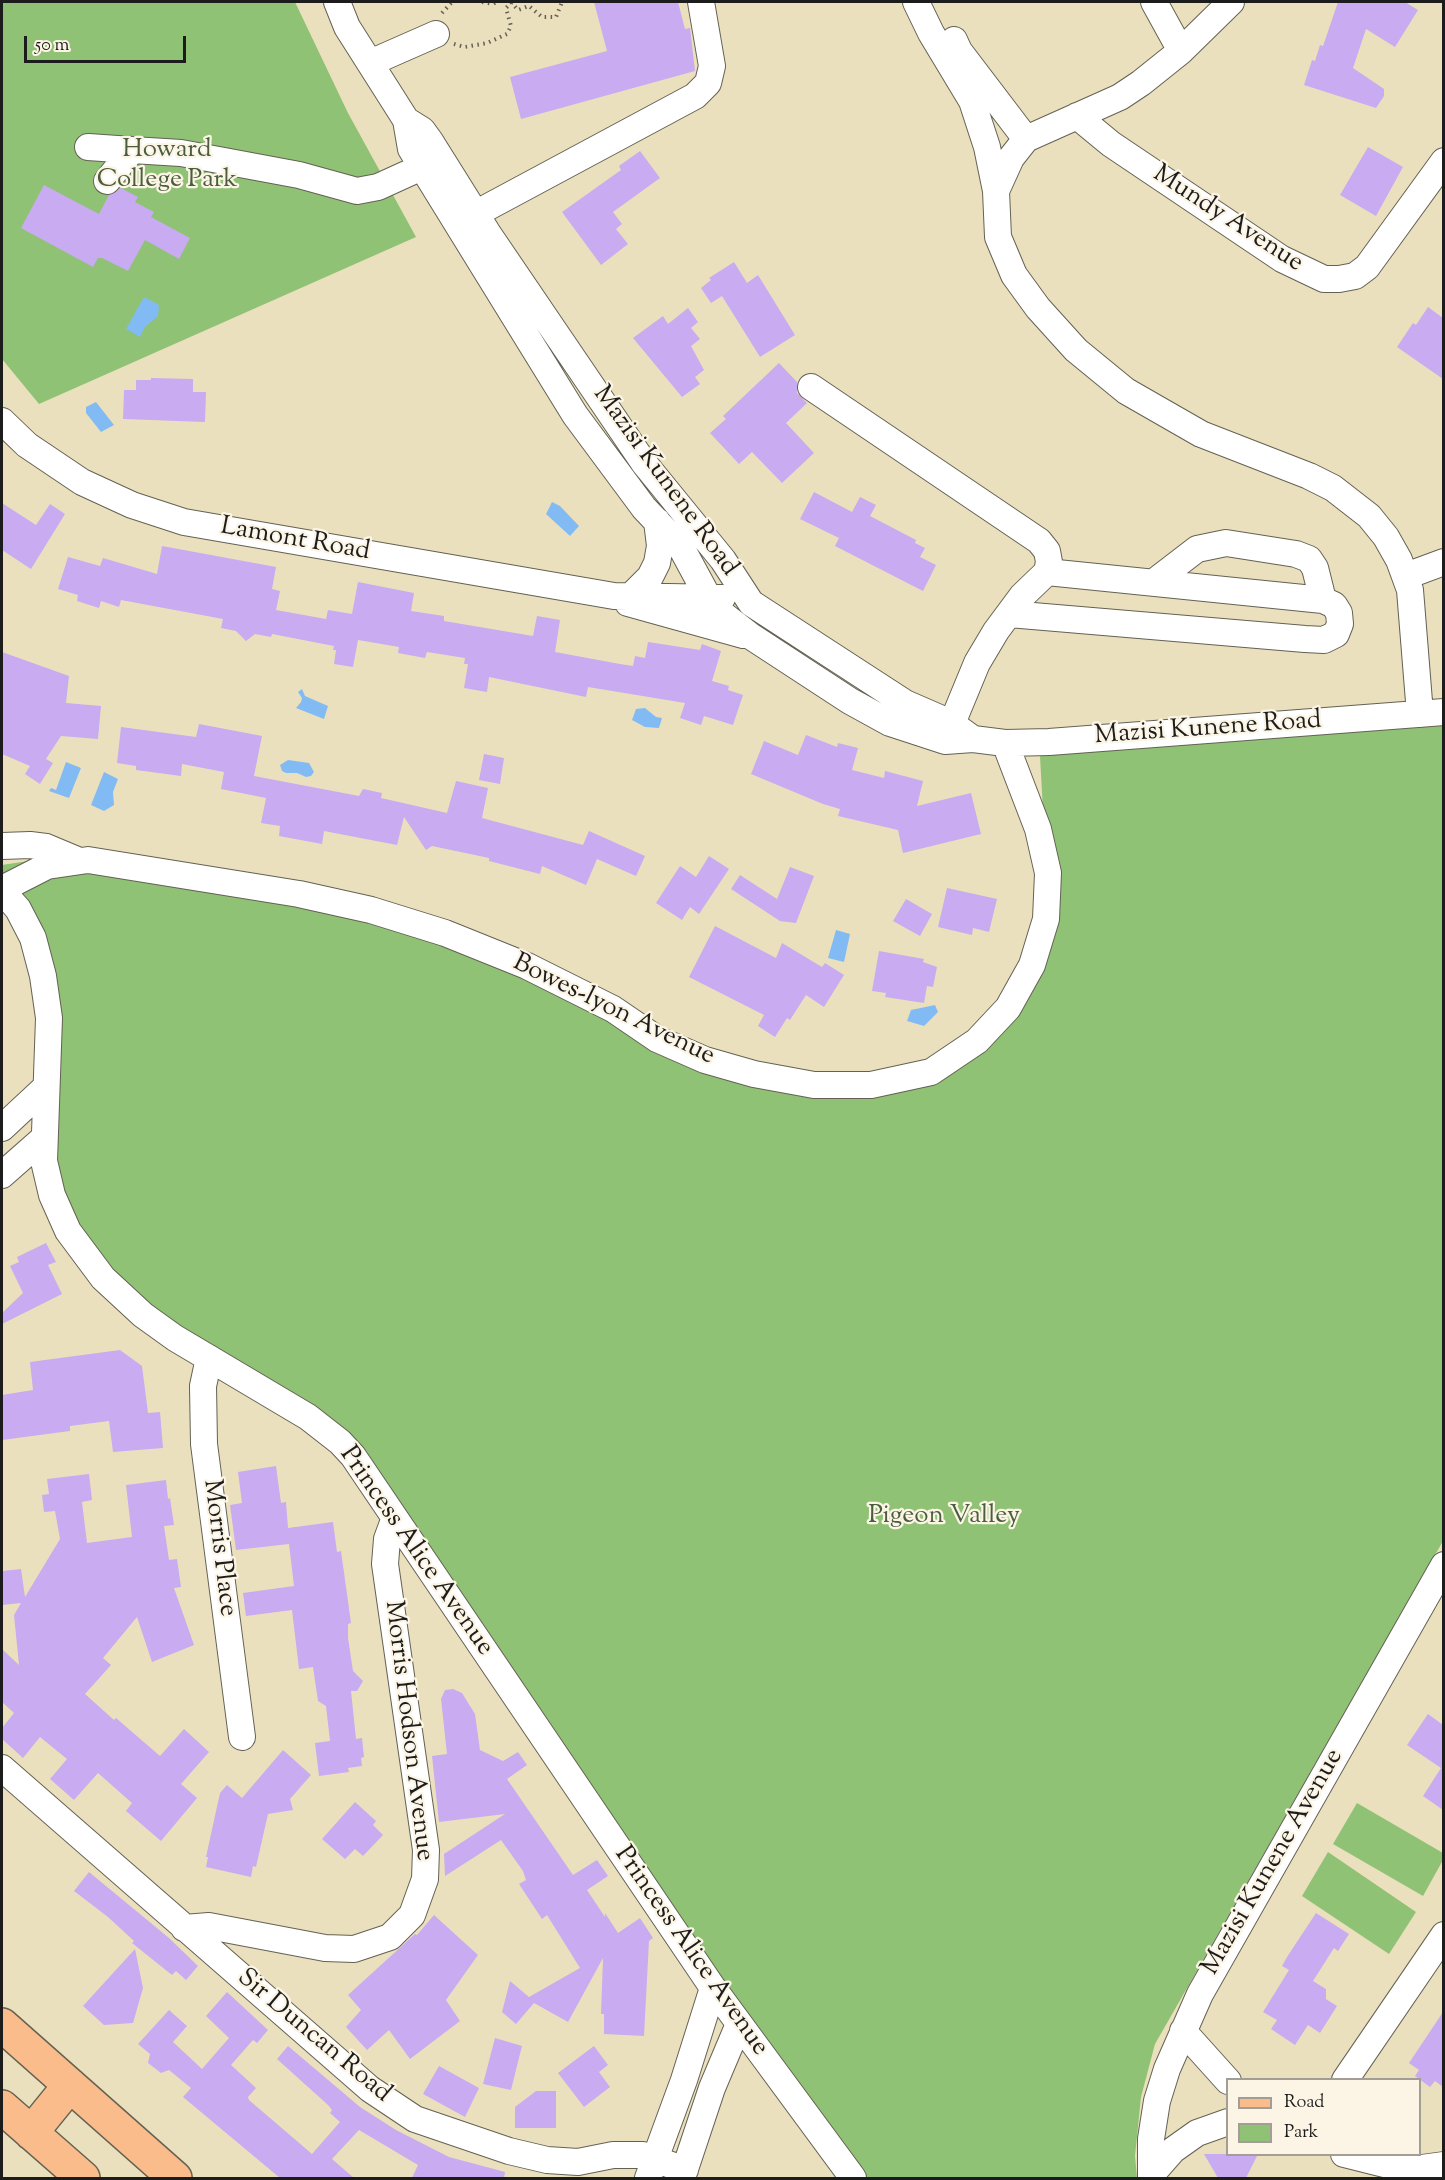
<!DOCTYPE html>
<html>
<head>
<meta charset="utf-8">
<style>
  body { margin:0 }
  #map { position:relative; width:1445px; height:2180px; overflow:hidden; background:#ebe0bd; font-family:"Sorts Mill Goudy",serif }
  canvas { display:block }
  .frame { position:absolute; inset:0; border:3px solid #1c1c1c; pointer-events:none }
  .legend { position:absolute; left:1226px; top:2078px; width:195px; height:78px; box-sizing:border-box; background:#fcf5e5; border:2px solid #a29e95; margin:0; padding:8px 10px; list-style:none; font-size:18px; color:#1c1c1c }
  .legend li { display:flex; align-items:center; gap:12px; height:30px }
  .legend b { width:30px; border:2px solid #a29e95 }
  .scale { position:absolute; left:24px; top:36px; width:162px; height:27px; box-sizing:border-box; border:3px solid #1c1c1c; border-top:0; padding-left:8px; font-size:18px; line-height:21px; white-space:nowrap; color:#1c1c1c; -webkit-text-stroke:4px #fcf5e5; paint-order:stroke }
</style>
</head>
<body>
<div id="map">
<canvas width="1445" height="2180"></canvas>
<div class="frame"></div>
<ul class="legend">
<li><b style="height:8px;background:#f9bc8a"></b>Road</li>
<li><b style="height:16px;background:#8fc274"></b>Park</li>
</ul>
<div class="scale">50 m</div>
</div>
<script>
const context = document.querySelector('canvas').getContext('2d');
context.lineJoin = 'round';
function fillPath(path, color) { context.fillStyle = color; context.fill(path, 'evenodd'); }
const poly = rows => new Path2D(rows.map(r => 'M' + r).join(''));
function stroke(path, color, width, dash) { context.strokeStyle = color; context.lineWidth = width; context.lineCap = dash ? 'butt' : 'round'; context.setLineDash(dash || []); context.stroke(path); }
function write(font, color, halo, rows, align = 'center') {
  context.font = font + ' "Sorts Mill Goudy",serif'; context.lineWidth = 4.5; context.setLineDash([]); context.textBaseline = 'middle'; context.strokeStyle = halo; context.fillStyle = color; for (const [text, x, y, turn = 0] of rows) {
    context.save(); context.translate(x, y); context.rotate((+turn || 0) * Math.PI / 180); context.textAlign = isNaN(turn) ? turn : align; if (halo) context.strokeText(text, 0, 0); context.fillText(text, 0, 0); context.restore();
  }
}
fillPath(poly([
  [2,2,295,2,348,113,416,237,39,404,2,359],
  [1443,709,1443,1541,1155,2044,1141,2097,1135,2156,1137,2178,862,2178,717,1981,479,1619,370,1467,204,1349,109,1274,65,1202,44,1136,47,988,2,886,2,865,74,854,315,894,775,1075,897,1076,978,1035,1027,962,1045,847,1039,738],
  [1357,1803,1443,1853,1443,1860,1423,1896,1333,1844],
  [1328,1852,1416,1912,1389,1954,1302,1896]
]), '#8fc274');
fillPath(poly([
  [144,297,159,305,158,316,145,327,140,337,126,329],
  [96,402,114,425,101,432,86,413,86,407],
  [552,502,560,506,579,526,570,536,546,514],
  [302,689,305,696,328,706,324,719,296,708,301,702,302,698,298,692],
  [645,708,656,717,662,718,659,728,645,727,632,720,636,709],
  [288,760,309,763,314,772,311,776,306,777,297,773,286,773,282,771,280,765],
  [66,762,81,768,69,798,49,791,51,788,56,790],
  [104,772,118,779,113,792,114,805,104,811,91,805],
  [836,930,850,934,844,962,828,958],
  [935,1005,938,1012,924,1026,907,1021,911,1010]
]), '#82bbf3');
fillPath(poly([
  [594,2,678,2,685,29,690,28,695,71,521,119,510,77,607,51],
  [1338,2,1405,2,1418,10,1395,47,1366,29,1353,68,1384,89,1384,96,1376,108,1304,85,1312,60,1315,61,1320,45,1323,46],
  [1368,147,1403,167,1376,216,1340,195],
  [640,151,660,178,613,212,622,224,616,229,628,244,601,265,562,212,621,170,619,166],
  [44,185,99,214,109,195,121,188,138,197,135,202,154,212,151,217,190,238,179,259,145,240,128,271,102,258,98,258,93,267,21,228],
  [734,262,747,283,758,275,795,335,760,357,722,296,711,303,701,288,711,280,709,278],
  [1428,307,1443,318,1443,379,1397,347,1413,323,1416,325],
  [688,308,698,322,691,328,700,339,691,346,704,370,695,377,700,384,682,397,633,338,663,316,668,324],
  [779,363,797,382,797,393,807,403,786,423,814,453,782,483,752,452,739,464,710,433,726,419,723,416],
  [151,378,193,379,193,392,206,392,205,422,123,419,124,390,136,390,136,380,151,380],
  [814,492,852,512,860,497,876,505,870,516,916,540,915,543,925,548,920,557,936,565,923,591,835,546,839,538,800,519],
  [2,503,36,525,50,504,65,514,31,569,2,550],
  [162,546,276,567,272,589,280,591,276,610,326,619,328,610,352,614,358,582,414,593,411,611,444,616,444,621,533,636,537,616,560,620,555,652,620,664,633,666,635,656,645,658,648,642,700,650,702,644,721,651,712,681,729,686,728,690,743,695,733,725,704,716,701,725,680,718,685,703,588,687,586,697,489,677,487,692,464,688,468,664,464,664,465,658,427,652,425,658,398,653,399,647,358,640,353,667,334,664,336,650,333,650,334,646,272,634,271,637,255,634,246,641,236,631,221,628,223,619,121,600,119,607,101,601,99,608,77,601,78,595,58,589,68,557,100,566,103,558,157,574],
  [2,652,69,676,66,703,101,706,98,739,61,736,46,759,53,763,40,784,25,774,30,766,2,754],
  [199,724,262,736,254,776,359,796,363,789,382,793,381,798,447,813,456,781,488,788,482,818,583,845,589,831,645,856,636,876,597,859,586,885,542,866,540,874,489,861,489,858,432,846,426,850,404,817,397,845,324,831,322,844,279,836,280,826,261,823,266,798,221,789,224,772,182,764,181,776,136,770,136,766,117,763,121,727,196,737],
  [806,735,837,747,838,743,858,748,852,770,884,778,885,771,923,781,917,806,971,793,981,834,903,853,898,830,838,816,840,809,823,804,751,774,764,741,798,755],
  [484,754,504,758,500,784,479,780],
  [709,856,729,869,699,914,690,907,682,920,656,903,680,866,696,877],
  [790,867,814,876,796,923,780,921,731,889,740,875,777,899],
  [947,888,997,899,989,932,973,928,972,935,938,927],
  [906,899,932,914,920,936,893,921],
  [715,926,776,958,782,943,822,967,825,963,844,975,824,1007,806,995,790,1020,787,1018,775,1037,758,1026,764,1015,689,977],
  [879,951,924,959,923,962,937,967,933,987,927,986,924,1003,885,997,886,993,872,991],
  [46,1243,56,1262,48,1265,62,1294,2,1324,2,1313,23,1293,10,1266,19,1262,17,1257],
  [120,1350,142,1366,148,1413,160,1412,163,1448,113,1452,109,1421,70,1426,70,1431,2,1440,2,1395,33,1390,30,1362],
  [276,1466,281,1503,286,1502,288,1528,333,1522,337,1552,341,1551,351,1623,348,1624,348,1638,353,1671,363,1681,357,1691,351,1691,356,1739,362,1738,364,1757,361,1758,362,1766,348,1768,349,1772,319,1776,315,1743,330,1741,326,1706,318,1701,313,1667,299,1669,292,1610,246,1616,243,1593,294,1586,289,1544,236,1550,230,1505,242,1503,238,1472],
  [89,1474,92,1500,82,1502,87,1543,132,1537,126,1485,166,1480,168,1499,170,1498,174,1525,164,1526,169,1560,177,1559,181,1587,174,1588,194,1645,152,1662,137,1617,103,1658,111,1665,85,1694,114,1720,116,1718,160,1756,184,1729,209,1752,181,1784,197,1798,161,1841,126,1811,132,1803,98,1773,74,1800,50,1779,67,1759,40,1737,23,1758,2,1739,2,1728,14,1713,2,1702,2,1649,19,1665,14,1615,21,1603,2,1605,2,1571,21,1569,25,1597,60,1539,55,1511,44,1512,42,1495,49,1494,47,1479],
  [453,1689,462,1693,475,1714,480,1750,503,1761,518,1752,527,1765,507,1779,573,1875,597,1860,608,1876,587,1890,605,1917,605,1913,618,1933,640,1918,653,1938,649,1941,644,2036,604,2034,604,2014,601,2014,603,1958,568,2022,534,2003,516,2024,502,2012,510,1981,529,1997,580,1968,547,1915,542,1919,519,1884,526,1880,523,1871,501,1840,445,1876,444,1854,505,1814,439,1822,432,1756,447,1754,441,1699,445,1690],
  [1428,1714,1443,1725,1443,1810,1423,1796,1441,1768,1407,1745],
  [283,1750,311,1775,290,1799,293,1810,268,1814,256,1867,253,1866,251,1877,206,1867,208,1857,206,1857,220,1793,227,1785,242,1798],
  [355,1802,376,1821,373,1825,383,1835,363,1856,355,1849,345,1859,322,1839],
  [89,1872,169,1938,198,1966,186,1980,176,1971,172,1975,132,1943,134,1941,108,1917,74,1891],
  [1316,1913,1349,1934,1338,1951,1334,1948,1313,1981,1326,1989,1326,1999,1337,2006,1320,2033,1308,2025,1295,2045,1271,2029,1277,2020,1263,2012,1289,1970,1282,1966,1287,1957],
  [434,1915,478,1955,446,2000,460,2021,410,2059,389,2030,367,2050,346,2027,361,2010,348,1995,415,1934,417,1935],
  [135,1949,143,1988,133,2023,104,2025,83,2006],
  [227,1992,268,2030,257,2043,253,2040,231,2065,256,2088,248,2097,249,2100,312,2154,340,2122,330,2113,332,2110,328,2105,277,2059,288,2046,360,2107,396,2130,449,2157,505,2172,504,2178,412,2178,418,2165,359,2130,332,2159,354,2178,280,2178,183,2097,191,2088,169,2070,161,2073,148,2063,150,2054,138,2044,169,2010,187,2026,173,2042,202,2069,229,2038,206,2016],
  [1443,2012,1443,2087,1435,2081,1430,2087,1415,2076,1419,2070,1409,2063],
  [495,2038,522,2046,511,2090,483,2084],
  [594,2046,608,2065,599,2072,610,2087,584,2107,558,2073],
  [439,2066,479,2088,465,2117,423,2094],
  [536,2091,556,2091,556,2128,515,2128,515,2107],
  [1204,2154,1258,2154,1246,2178,1218,2178]
]), '#c8abf0');
const minor = poly([
  [337,2,347,27,406,120,422,130,430,141,487,232,644,463,723,560,751,603,905,703,951,723,973,739],
  [916,2,931,33,972,101,987,147,996,191],
  [1154,2,1181,51],
  [1231,2,1181,51,1141,83,1120,97,1026,139,1011,158,996,191,998,237,1014,275,1038,308,1076,350,1126,391,1201,434,1309,476,1333,488,1369,516,1386,537,1399,560,1410,590,1420,714],
  [954,40,959,51,1026,139],
  [370,63,436,34],
  [1077,116,1111,144,1282,259,1324,279,1339,279,1355,276,1367,267,1444,161],
  [406,120,411,149,575,415,644,508,681,547,708,597,721,613,752,637,850,701,890,723,945,741,973,739,1005,743,1049,742,1444,712],
  [88,147,132,150],
  [107,181,132,150,181,153,299,175,357,191,378,187,422,167],
  [462,221,695,96,708,83,712,66,701,2],
  [811,387,1039,541,1047,551,1049,562,1047,572,1022,596,996,631,977,663,946,738],
  [2,421,27,445,82,482,132,505,184,522,614,596,722,598],
  [1406,576,1444,562],
  [1154,582,1197,549,1226,543,1296,554,1309,559,1315,568,1323,600],
  [633,594,650,577,657,563,660,546,657,521],
  [628,603,743,635],
  [1009,614,1305,639,1324,640,1336,634,1340,624,1339,613,1334,605,1323,600,1047,572],
  [2,846,30,845,46,847,77,860],
  [2,889,47,866,88,860,299,894,371,910,445,933,527,966,613,1009,657,1039,705,1060,754,1074,814,1085,871,1085,931,1072,977,1041,1008,1008,1032,965,1046,919,1048,873,1038,829,1005,743],
  [2,891,18,909,33,938,43,976,49,1018,44,1161,52,1195,68,1231,103,1278,143,1315,175,1338,308,1417,340,1442,353,1456,713,1988,853,2178],
  [2,1128,46,1087],
  [2,1175,44,1138],
  [209,1358,203,1386,204,1444,242,1737],
  [2,1768,370,2089,415,2119,509,2151,547,2160,578,2162,613,2155,643,2155,685,2170],
  [184,1928,209,1926,325,1948,354,1949,390,1937,412,1915,425,1879,426,1850,385,1564,387,1539,394,1520],
  [1183,2031,1228,2081],
  [1345,2080,1444,1935],
  [1344,2154,1396,2167,1422,2168,1444,2165],
  [1151,2175,1173,2150,1197,2133,1228,2122],
  [648,2178,684,2080,713,1988],
  [682,2178,712,2088,739,2024],
  [1151,2178,1151,2139,1157,2101,1167,2069,1200,1994,1444,1565]
]);
const major = poly([
  [2,2025,175,2178],
  [2,2107,83,2178],
  [31,2133,70,2085]
]);
stroke(minor, '#646154', 28);
stroke(major, '#646154', 36);
stroke(poly([
  [482,2,493,4,496,2],
  [511,2,518,10,529,6,542,17,556,17,562,2],
  [442,13,452,2],
  [454,44,465,47,487,43,507,34,511,26,506,8,512,2]
]), '#646154', 4, [1.5, 4.5]);
stroke(minor, '#fff', 26);
stroke(major, '#f9bc8a', 33);
write('26px', '#4a5e3f', '#fcf5e5', [
  ["Howard",167,152],
  ["College Park",167,182],
  ["Pigeon Valley",944,1518]
]);
write('26px', '#1c1c1c', '#fcf5e5', [
  ["Mundy Avenue",1227,220,33],
  ["Mazisi Kunene Road",664,482,54],
  ["Lamont Road",295,541,10],
  ["Mazisi Kunene Road",1208,730,-4],
  ["Bowes-lyon Avenue",613,1011,26],
  ["Morris Place",218,1548,83],
  ["Princess Alice Avenue",415,1552,55],
  ["Morris Hodson Avenue",407,1731,83],
  ["Mazisi Kunene Avenue",1274,1863,-60],
  ["Princess Alice Avenue",690,1952,55],
  ["Sir Duncan Road",313,2037,40]
]);
</script>
</body>
</html>
